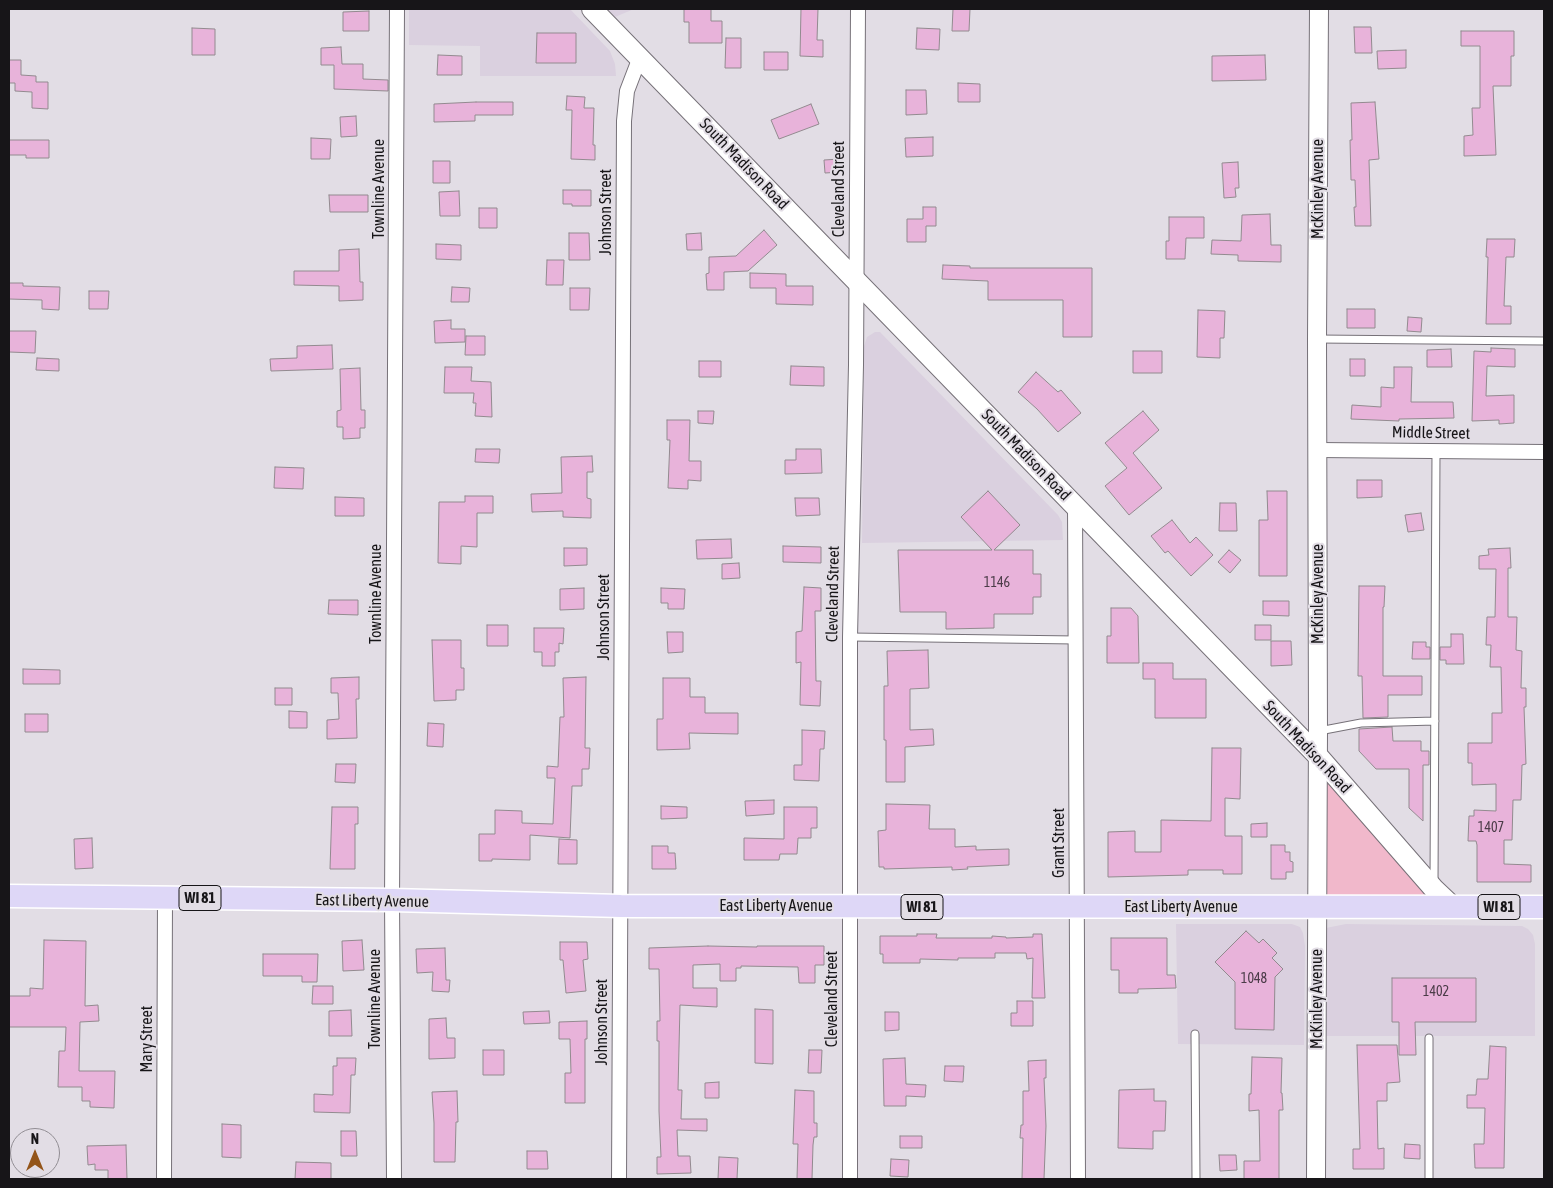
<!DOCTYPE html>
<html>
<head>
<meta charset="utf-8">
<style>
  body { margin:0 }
  #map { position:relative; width:1553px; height:1188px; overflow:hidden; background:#e2dde5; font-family:"Asap Condensed",sans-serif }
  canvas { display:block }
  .frame { position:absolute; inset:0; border:10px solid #171518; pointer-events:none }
  .north { position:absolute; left:10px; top:1128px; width:50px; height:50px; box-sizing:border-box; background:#e2dde5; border:1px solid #918d93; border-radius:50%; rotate:0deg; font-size:14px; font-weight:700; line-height:20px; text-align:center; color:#171518 }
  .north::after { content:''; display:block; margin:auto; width:18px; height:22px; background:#93551a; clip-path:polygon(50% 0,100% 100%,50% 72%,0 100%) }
</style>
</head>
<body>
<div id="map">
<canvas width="1553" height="1188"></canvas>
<div class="frame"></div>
<div class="north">N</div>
</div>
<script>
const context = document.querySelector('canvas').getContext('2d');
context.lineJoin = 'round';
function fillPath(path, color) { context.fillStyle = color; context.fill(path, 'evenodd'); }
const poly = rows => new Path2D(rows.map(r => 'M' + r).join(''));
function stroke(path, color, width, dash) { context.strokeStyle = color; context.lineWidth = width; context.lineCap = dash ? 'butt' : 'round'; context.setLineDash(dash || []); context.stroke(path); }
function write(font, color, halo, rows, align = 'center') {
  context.font = font + ' "Asap Condensed",sans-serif'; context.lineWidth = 4; context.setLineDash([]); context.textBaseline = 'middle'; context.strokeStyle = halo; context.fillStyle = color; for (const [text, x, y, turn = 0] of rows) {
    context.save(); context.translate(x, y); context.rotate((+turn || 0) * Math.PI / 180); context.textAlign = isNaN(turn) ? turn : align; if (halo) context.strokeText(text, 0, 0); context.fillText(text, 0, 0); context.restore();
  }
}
fillPath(poly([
  [409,9,570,9,610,51,615,64,616,76,480,76,480,46,409,45],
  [607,9,634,9,615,17],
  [875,332,880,332,1058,515,1062,522,1063,540,862,543,864,346,867,337],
  [1176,924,1292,924,1300,927,1303,933,1305,946,1304,1045,1178,1044],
  [1346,924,1522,926,1528,929,1533,935,1535,944,1535,1036,1325,1036,1324,933,1326,928]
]), '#dad0df');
fillPath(poly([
  [1318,756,1453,907,1317,907]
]), '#f1b8cb');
const building = poly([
  [684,9,711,9,711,21,722,21,722,43,689,43,689,22,684,22,684,9],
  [801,9,818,9,817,40,823,40,823,57,800,56,801,9],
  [953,9,970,9,969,31,952,31,953,9],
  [369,11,369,31,343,31,343,12,369,11],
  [1354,27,1371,27,1372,53,1355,53,1354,27],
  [192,28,215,29,215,55,192,55,192,28],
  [917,28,940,29,939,50,916,49,917,28],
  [1461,31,1514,31,1514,56,1511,56,1511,86,1493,86,1496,155,1464,156,1464,136,1473,135,1472,108,1480,108,1480,46,1461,46,1461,31],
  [537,33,576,33,576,63,536,63,537,33],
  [726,38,741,38,741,68,725,68,726,38],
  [341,47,342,64,363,64,363,79,388,80,388,91,334,89,334,65,321,65,321,48,341,47],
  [1406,50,1406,68,1378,69,1377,51,1406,50],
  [764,52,788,52,788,70,764,70,764,52],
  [438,55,462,56,462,75,437,75,438,55],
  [1265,55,1266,80,1212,81,1212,56,1265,55],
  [9,60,21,60,21,75,36,76,36,82,48,82,48,109,32,108,32,92,15,91,15,83,9,83,9,60],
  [958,83,980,84,980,102,958,102,958,83],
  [906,90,926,90,927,114,906,115,906,90],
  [567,96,585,97,584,108,594,108,593,145,595,145,595,160,571,159,572,110,566,110,567,96],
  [476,102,513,102,513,115,475,115,475,121,434,122,434,104,476,102],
  [1375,102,1379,159,1369,160,1371,226,1355,226,1354,207,1356,207,1355,180,1351,180,1350,140,1352,140,1351,103,1375,102],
  [811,104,819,124,779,139,771,120,811,104],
  [356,116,357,136,341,137,340,117,356,116],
  [933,137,933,156,906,157,905,138,933,137],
  [311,138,331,139,330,159,311,159,311,138],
  [9,140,49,140,49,158,26,158,26,155,9,155,9,140],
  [840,159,841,172,825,173,824,160,840,159],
  [433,161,450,161,450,183,433,183,433,161],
  [1238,162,1239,188,1235,188,1236,197,1224,198,1222,163,1238,162],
  [563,190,591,190,591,206,572,206,572,204,563,204,563,190],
  [459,191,460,216,440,216,439,192,459,191],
  [329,195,368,195,368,212,330,212,329,195],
  [923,207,936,207,936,226,926,226,926,242,907,242,907,219,923,219,923,207],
  [479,208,497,208,497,228,479,228,479,208],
  [1270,214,1271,245,1281,245,1281,262,1238,261,1238,255,1211,254,1212,240,1241,241,1242,215,1270,214],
  [1169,217,1204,217,1204,238,1186,238,1185,259,1166,259,1166,241,1169,241,1169,217],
  [764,230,777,245,748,271,724,272,724,290,707,290,706,274,709,273,709,257,736,256,764,230],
  [569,233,589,233,590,260,569,260,569,233],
  [701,233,702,250,687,250,686,234,701,233],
  [1487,239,1515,239,1514,257,1506,257,1504,306,1511,306,1511,324,1486,324,1488,257,1486,257,1487,239],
  [436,244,461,245,461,260,436,259,436,244],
  [359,249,360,282,363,282,363,300,339,301,339,286,294,285,294,271,339,271,339,250,359,249],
  [547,260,564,260,563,285,546,285,547,260],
  [943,265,970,266,970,268,1092,268,1092,337,1063,337,1063,300,988,300,988,281,942,279,943,265],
  [750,273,786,274,786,286,813,286,813,305,776,304,776,288,750,288,750,273],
  [9,283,23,283,23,286,60,287,59,310,42,309,42,300,9,299,9,283],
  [452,287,470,288,469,302,451,302,452,287],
  [570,288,590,288,589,310,570,310,570,288],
  [89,291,109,291,108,309,89,309,89,291],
  [1347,309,1375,309,1375,328,1347,328,1347,309],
  [1198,310,1225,311,1224,338,1220,338,1220,358,1197,357,1198,310],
  [1408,317,1422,318,1421,332,1407,331,1408,317],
  [451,320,451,329,465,329,465,342,435,343,434,321,451,320],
  [9,331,36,331,35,353,9,352,9,331],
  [466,336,485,336,485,355,465,355,466,336],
  [332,345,333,369,271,371,270,359,297,358,297,346,332,345],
  [1491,348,1515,349,1515,367,1487,366,1486,396,1514,395,1514,423,1499,424,1499,420,1472,421,1474,351,1491,352,1491,348],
  [1451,349,1452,367,1427,367,1427,350,1451,349],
  [1133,351,1162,351,1162,373,1133,373,1133,351],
  [37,358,59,359,59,371,36,370,37,358],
  [1350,359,1365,359,1365,376,1350,376,1350,359],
  [699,361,721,361,721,377,699,377,699,361],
  [791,366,824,367,824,386,790,385,791,366],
  [445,367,472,367,471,381,491,382,492,417,475,416,476,403,473,403,474,393,444,393,445,367],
  [1394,367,1412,367,1411,402,1453,402,1454,418,1399,419,1399,421,1351,419,1352,405,1381,407,1381,387,1394,388,1394,367],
  [360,368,361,410,365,410,365,428,360,428,360,438,343,439,343,427,337,427,337,411,341,410,340,369,360,368],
  [1036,372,1058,392,1061,390,1081,413,1058,432,1037,409,1018,392,1036,372],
  [698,411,714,411,713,424,698,423,698,411],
  [1143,411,1159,430,1133,453,1162,488,1129,515,1105,486,1127,468,1105,443,1143,411],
  [667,420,690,420,689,461,701,461,701,481,688,480,688,489,668,488,670,440,667,440,667,420],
  [476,449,500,449,499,463,475,462,476,449],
  [796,449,821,449,822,473,785,474,785,460,796,460,796,449],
  [592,456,593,472,587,472,587,498,591,499,591,518,563,517,563,511,532,512,531,494,562,493,561,457,592,456],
  [275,467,304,468,303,489,274,488,275,467],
  [1357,480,1382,480,1382,497,1357,498,1357,480],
  [988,491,1020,525,994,550,1033,550,1033,574,1041,574,1041,597,1033,597,1033,614,994,614,994,628,946,629,946,612,900,612,898,550,992,550,961,517,988,491],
  [1267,491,1287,491,1287,576,1259,576,1259,520,1268,520,1267,491],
  [465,496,493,496,493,513,477,513,477,547,461,546,461,564,438,563,439,502,465,502,465,496],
  [335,497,364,498,364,516,335,516,335,497],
  [795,498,819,498,820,515,796,516,795,498],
  [1220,503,1236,503,1237,531,1219,531,1220,503],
  [1421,513,1424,530,1408,532,1405,515,1421,513],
  [1172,520,1190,543,1196,537,1213,555,1191,576,1168,551,1165,553,1151,536,1172,520],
  [731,539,732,558,697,559,696,540,731,539],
  [783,546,821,547,821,563,783,562,783,546],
  [564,548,587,548,587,565,564,566,564,548],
  [1510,548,1511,568,1508,568,1508,617,1517,617,1516,650,1522,651,1521,688,1526,688,1526,707,1524,707,1526,764,1522,765,1521,800,1513,800,1512,840,1504,840,1504,864,1531,865,1531,882,1477,882,1477,845,1476,841,1468,841,1469,816,1474,816,1474,810,1496,811,1496,784,1472,785,1472,763,1468,763,1468,743,1492,743,1492,713,1502,713,1501,667,1490,667,1491,645,1486,645,1487,617,1495,617,1496,569,1479,569,1479,556,1489,555,1488,549,1510,548],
  [1229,550,1241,560,1230,573,1218,562,1229,550],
  [739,563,740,578,722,579,722,564,739,563],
  [1359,586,1385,586,1384,607,1383,607,1383,676,1422,676,1422,695,1388,695,1388,717,1363,718,1362,676,1358,676,1359,586],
  [804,587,821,588,821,611,815,611,816,681,821,681,820,706,800,705,801,662,796,663,796,632,802,631,804,587],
  [584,588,584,609,560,610,560,589,584,588],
  [661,588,685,589,684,609,668,609,668,603,661,603,661,588],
  [329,600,358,600,358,615,328,614,329,600],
  [1263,601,1289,601,1289,616,1263,615,1263,601],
  [1111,608,1131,608,1138,616,1139,663,1107,663,1107,636,1111,636,1111,608],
  [487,625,508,625,508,646,487,646,487,625],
  [1255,625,1271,625,1271,640,1255,640,1255,625],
  [534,628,564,628,563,644,559,643,559,652,555,652,555,666,542,666,542,652,534,652,534,628],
  [667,632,683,632,683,652,668,653,667,632],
  [1451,634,1463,634,1464,664,1446,664,1446,660,1440,660,1440,647,1451,647,1451,634],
  [432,640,461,640,461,668,464,668,464,690,456,690,456,700,434,701,432,640],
  [1271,641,1291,641,1292,665,1271,666,1271,641],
  [1413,642,1426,642,1426,647,1430,647,1430,659,1412,659,1413,642],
  [928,650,929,688,910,689,910,730,933,729,934,745,905,747,905,782,886,782,886,740,884,740,884,686,888,686,887,651,928,650],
  [1143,663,1173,663,1173,679,1206,679,1206,718,1155,718,1155,679,1143,679,1143,663],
  [23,669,60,670,60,684,23,684,23,669],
  [359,677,359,699,356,699,357,738,327,739,327,720,339,719,338,693,331,693,331,678,359,677],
  [586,677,585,748,590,748,589,769,582,769,582,786,572,786,570,838,530,835,530,860,492,859,492,861,479,861,479,834,495,834,495,810,522,811,522,823,553,824,555,778,547,778,547,766,558,767,560,717,564,717,563,678,586,677],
  [663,678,690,678,690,697,705,697,705,713,738,713,738,734,689,733,690,749,657,750,657,719,663,719,663,678],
  [275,688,292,688,292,705,275,705,275,688],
  [289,711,307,712,307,728,289,728,289,711],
  [25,714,48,714,48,732,25,732,25,714],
  [428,723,444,724,443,747,427,746,428,723],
  [1392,727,1393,741,1421,741,1421,751,1429,751,1429,765,1423,765,1423,821,1409,808,1409,769,1376,769,1359,751,1359,729,1392,727],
  [802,730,825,731,824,749,820,749,819,781,794,780,794,765,802,765,802,730],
  [1212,748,1241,748,1240,799,1225,798,1225,836,1242,836,1242,874,1223,874,1223,870,1188,870,1188,875,1108,877,1108,832,1135,831,1135,852,1161,852,1161,820,1211,821,1212,748],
  [336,764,356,764,355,783,335,782,336,764],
  [774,800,774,814,746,816,745,801,774,800],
  [886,804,930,805,929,829,955,829,955,847,976,846,976,850,1009,849,1009,865,967,867,968,869,952,870,952,867,884,869,884,867,879,867,878,831,886,830,886,804],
  [661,806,687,807,687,818,661,819,661,806],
  [332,807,358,807,358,824,355,824,355,869,330,869,332,807],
  [784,807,817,807,817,828,811,828,811,838,798,838,797,854,780,854,779,860,744,860,744,838,784,839,784,807],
  [1267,823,1267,837,1251,837,1251,824,1267,823],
  [92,838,93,868,75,869,74,839,92,838],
  [559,839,577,840,577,864,558,864,559,839],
  [1271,845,1285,845,1285,852,1290,852,1290,861,1293,862,1293,872,1286,872,1286,879,1271,879,1271,845],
  [652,846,668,846,668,853,675,853,676,869,652,869,652,846],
  [1246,931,1259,943,1263,939,1277,953,1272,958,1283,969,1275,977,1274,1030,1235,1029,1235,982,1215,962,1246,931],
  [917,934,937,934,936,938,992,938,992,936,1006,937,1006,938,1033,937,1033,934,1042,934,1045,998,1032,998,1033,958,1027,959,1026,953,995,953,995,958,958,958,958,960,920,959,920,963,883,963,883,954,880,954,880,936,917,936,917,934],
  [1111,938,1167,938,1167,975,1175,975,1176,988,1138,989,1138,993,1119,993,1119,970,1111,970,1111,938],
  [44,940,86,941,85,1006,98,1005,99,1021,80,1022,79,1071,115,1071,114,1108,90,1107,90,1101,82,1101,82,1087,58,1087,59,1051,65,1051,66,1027,9,1027,9,996,30,996,30,988,43,989,44,940],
  [362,940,364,970,343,971,342,941,362,940],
  [560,942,587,942,588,959,583,960,586,991,566,993,563,960,560,960,560,942],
  [708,946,757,947,757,946,824,946,824,965,815,965,815,983,799,983,798,967,741,966,741,968,736,968,736,981,720,981,720,964,693,965,693,988,717,988,717,1007,680,1005,678,1090,682,1090,681,1119,707,1119,707,1131,677,1130,678,1156,690,1156,691,1173,657,1174,657,1157,661,1157,659,1111,659,1041,657,1041,657,1021,660,1021,659,969,649,969,649,948,708,946],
  [445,948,446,980,450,980,449,992,432,991,433,972,417,973,416,949,445,948],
  [263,954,318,954,317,982,302,982,302,976,263,976,263,954],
  [1392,978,1476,978,1476,1022,1415,1022,1416,1055,1399,1055,1399,1022,1392,1022,1392,978],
  [313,986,333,986,333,1004,312,1004,313,986],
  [1017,1001,1033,1001,1033,1026,1011,1026,1011,1013,1017,1013,1017,1001],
  [755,1009,773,1010,773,1064,755,1063,755,1009],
  [351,1010,352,1036,329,1036,329,1011,351,1010],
  [549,1011,550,1023,524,1024,523,1012,549,1011],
  [885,1012,899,1012,899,1030,885,1031,885,1012],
  [446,1018,447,1038,455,1038,455,1058,429,1059,429,1019,446,1018],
  [587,1021,587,1039,585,1039,585,1103,565,1103,565,1073,571,1073,570,1039,559,1039,559,1022,587,1021],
  [1357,1045,1397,1045,1400,1082,1387,1083,1387,1101,1377,1101,1378,1149,1384,1148,1384,1169,1353,1169,1353,1149,1360,1149,1357,1045],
  [1490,1046,1506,1047,1504,1168,1475,1168,1474,1144,1484,1144,1485,1108,1467,1108,1467,1095,1476,1095,1477,1079,1488,1079,1490,1046],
  [483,1050,504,1050,504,1075,483,1075,483,1050],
  [809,1050,822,1050,821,1073,808,1073,809,1050],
  [1252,1057,1282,1058,1281,1093,1282,1093,1283,1110,1279,1110,1279,1179,1244,1179,1244,1161,1260,1161,1259,1110,1249,1111,1249,1094,1251,1094,1252,1057],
  [337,1058,356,1058,355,1075,351,1075,350,1113,314,1112,314,1094,333,1095,333,1066,337,1066,337,1058],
  [905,1058,906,1084,926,1085,925,1097,906,1096,906,1106,884,1106,883,1059,905,1058],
  [1046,1060,1046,1078,1044,1078,1046,1126,1044,1179,1022,1179,1023,1138,1020,1138,1021,1125,1023,1125,1023,1091,1029,1091,1028,1061,1046,1060],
  [945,1066,964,1066,963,1082,944,1081,945,1066],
  [719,1082,719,1098,705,1098,705,1083,719,1082],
  [1154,1089,1154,1101,1166,1101,1165,1131,1153,1131,1153,1149,1118,1148,1119,1090,1154,1089],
  [795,1090,814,1091,814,1123,817,1123,817,1137,814,1137,813,1145,812,1179,797,1179,798,1144,793,1144,795,1090],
  [457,1091,458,1122,456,1122,455,1162,434,1162,434,1123,432,1092,457,1091],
  [222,1124,241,1125,241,1158,222,1157,222,1124],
  [341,1131,356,1131,357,1156,341,1156,341,1131],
  [900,1136,922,1136,922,1148,900,1148,900,1136],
  [1405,1144,1420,1145,1420,1159,1404,1158,1405,1144],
  [126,1145,127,1179,108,1179,108,1170,95,1170,95,1164,88,1165,87,1146,126,1145],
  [527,1151,547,1151,548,1169,527,1169,527,1151],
  [1219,1155,1236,1155,1237,1170,1220,1171,1219,1155],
  [719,1157,738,1158,737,1179,718,1179,719,1157],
  [891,1159,909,1160,908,1177,890,1176,891,1159],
  [296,1162,331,1163,331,1179,295,1179,296,1162]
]);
fillPath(building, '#e8b3da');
stroke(building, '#928a8f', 1);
const service = poly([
  [1317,339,1544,341],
  [850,637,1076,640],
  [1319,731,1361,723,1435,721],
  [1434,883,1436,451],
  [1195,1034,1196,1179],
  [1429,1038,1429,1179]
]);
const minor = poly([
  [1318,450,1544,452],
  [1075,506,1078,1179],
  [164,1179,165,898],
  [394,1179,392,900,397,9],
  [619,1179,624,121,627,91,640,57],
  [850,1179,850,637,856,365,858,9]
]);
const tertiary = poly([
  [1316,1179,1318,731,1317,339,1319,9]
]);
const secondary = poly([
  [592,9,1318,756,1434,889,1453,907]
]);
const primary = poly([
  [9,896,392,900,621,906,1544,907]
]);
stroke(service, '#767178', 9);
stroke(minor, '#767178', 16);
stroke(tertiary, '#767178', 20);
stroke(secondary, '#767178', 22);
stroke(primary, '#fff', 25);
stroke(service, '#fff', 7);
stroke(minor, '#fff', 14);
stroke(tertiary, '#fff', 18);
stroke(secondary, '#fff', 20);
stroke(primary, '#ded7f7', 22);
write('14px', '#4b3c48', null, [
  ["1146",997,583],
  ["1407",1491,828],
  ["1048",1254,979],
  ["1402",1436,992]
]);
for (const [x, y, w] of [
  [200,898,42],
  [922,907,42],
  [1499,907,42]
]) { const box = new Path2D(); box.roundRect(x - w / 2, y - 12.5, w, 25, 4); context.fillStyle = '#e2dde5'; context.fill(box); stroke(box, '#171518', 1); }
write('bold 15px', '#171518', null, [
  ["WI 81",200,898],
  ["WI 81",922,907],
  ["WI 81",1499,907]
]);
write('16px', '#171518', '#e2dde5', [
  ["South Madison Road",744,164,46],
  ["Townline Avenue",379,189,-90],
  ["Cleveland Street",839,189,-90],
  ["McKinley Avenue",1318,189,-90],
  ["Johnson Street",606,212,-90],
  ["Middle Street",1431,433,1],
  ["South Madison Road",1026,455,46],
  ["Townline Avenue",376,594,-90],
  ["Cleveland Street",833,594,-89],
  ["McKinley Avenue",1318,594,-90],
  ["Johnson Street",604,617,-90],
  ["South Madison Road",1307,747,47],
  ["Grant Street",1059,843,-90],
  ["East Liberty Avenue",372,901,1],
  ["East Liberty Avenue",776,906],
  ["East Liberty Avenue",1181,907],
  ["Townline Avenue",375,999,-90],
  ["Cleveland Street",832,999,-90],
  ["McKinley Avenue",1317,999,-90],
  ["Johnson Street",602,1022,-90],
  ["Mary Street",147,1039,-90]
]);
</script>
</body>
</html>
